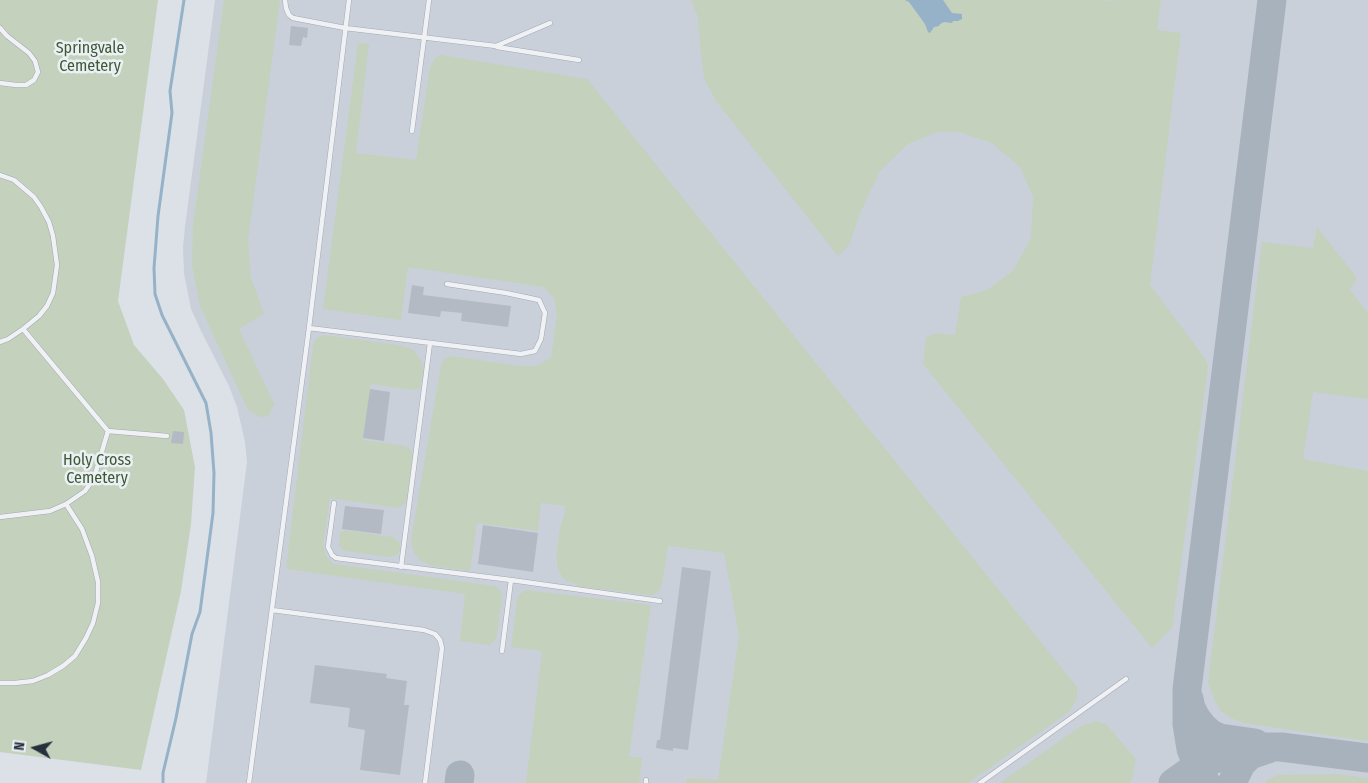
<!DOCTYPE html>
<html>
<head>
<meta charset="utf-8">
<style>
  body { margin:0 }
  #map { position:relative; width:1368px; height:783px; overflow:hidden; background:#dce1e7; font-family:"Fira Sans Condensed",sans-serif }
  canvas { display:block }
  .north { position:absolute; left:10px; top:723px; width:50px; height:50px; -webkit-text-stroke:4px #ebf0f4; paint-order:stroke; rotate:277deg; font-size:14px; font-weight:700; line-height:20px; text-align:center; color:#26303d }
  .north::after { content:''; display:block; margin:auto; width:18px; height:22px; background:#26303d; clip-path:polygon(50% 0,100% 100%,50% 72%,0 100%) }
</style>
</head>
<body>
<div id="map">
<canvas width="1368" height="783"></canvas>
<div class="north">N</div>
</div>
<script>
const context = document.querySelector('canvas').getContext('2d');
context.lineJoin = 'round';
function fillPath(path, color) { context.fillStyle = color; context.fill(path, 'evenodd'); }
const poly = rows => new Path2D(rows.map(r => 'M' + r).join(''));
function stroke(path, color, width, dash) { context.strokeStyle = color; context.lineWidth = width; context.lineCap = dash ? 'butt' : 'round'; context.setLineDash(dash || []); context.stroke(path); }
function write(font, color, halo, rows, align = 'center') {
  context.font = font + ' "Fira Sans Condensed",sans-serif'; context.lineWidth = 5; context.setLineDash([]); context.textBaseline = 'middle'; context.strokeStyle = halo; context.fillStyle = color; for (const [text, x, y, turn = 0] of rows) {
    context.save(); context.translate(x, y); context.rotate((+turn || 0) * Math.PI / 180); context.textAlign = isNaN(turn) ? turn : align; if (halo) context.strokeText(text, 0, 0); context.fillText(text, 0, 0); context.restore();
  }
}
fillPath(poly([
  [215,0,1368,0,1368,783,206,783,247,462,245,442,237,407,229,386,202,333,191,309,184,273,183,247,185,227]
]), '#cad0d9');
fillPath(poly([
  [0,0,158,0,118,301,134,345,163,379,184,410,195,467,191,524,181,591,141,770,0,752],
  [224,0,280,0,248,240,251,278,264,314,239,329,274,404,268,416,260,417,248,410,200,306,192,265,193,225],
  [691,0,1102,0,1112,1,1113,0,1161,0,1157,30,1181,33,1150,285,1206,360,1208,367,1172,628,1152,648,923,364,926,337,936,333,955,335,961,297,987,290,1013,271,1031,238,1033,197,1020,167,992,143,959,132,937,132,908,144,880,171,861,211,849,245,838,256,716,101,704,78,700,47,698,17],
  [358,43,369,44,356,153,416,160,430,67,435,58,441,55,587,79,1077,687,1077,698,1070,711,968,783,686,783,687,778,718,780,739,635,724,553,668,546,662,585,660,590,653,595,649,595,577,586,577,584,567,581,563,578,557,567,557,558,556,558,560,528,564,516,565,506,541,503,538,531,477,523,470,571,432,566,421,561,413,551,411,540,441,365,445,358,451,356,519,366,536,366,551,358,557,315,554,298,544,287,408,267,401,320,323,309],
  [1317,227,1357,278,1350,290,1368,313,1368,399,1313,392,1303,459,1368,471,1368,741,1244,723,1231,718,1221,711,1215,701,1208,683,1262,242,1313,248],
  [323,335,399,345,412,349,419,357,424,367,421,385,419,388,413,390,371,384,363,440,406,446,410,449,413,454,407,500,403,505,398,508,330,498,323,545,326,556,334,564,495,586,500,590,502,594,497,636,494,641,489,645,460,641,465,594,286,569,313,345,316,338],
  [344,530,392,537,399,542,401,549,397,555,389,557,345,551,341,548,339,545,340,533],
  [526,590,651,605,629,756,642,758,639,783,526,783,542,651,511,647,517,601,519,595],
  [1096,721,1106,724,1136,759,1132,779,1129,783,1000,783,1081,726],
  [1336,774,1368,778,1368,783,1265,783,1267,780,1278,775]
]), '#c3d1bd');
fillPath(poly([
  [905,0,943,0,952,13,962,14,962,19,958,21,953,21,952,23,944,22,940,24,939,26,934,27,930,33,928,32,925,24,909,2]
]), '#96b2c8');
stroke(poly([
  [163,783,163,773,176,718,192,634,200,612,213,513,214,473,211,433,206,403,162,315,155,294,154,268,158,216,172,113,170,91,184,0]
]), '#96b2c8', 3);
stroke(poly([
  [1189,699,1191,708,1196,718,1203,727,1211,734,1220,738,1255,743],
  [459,783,460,775],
  [1173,783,1197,766,1235,751,1254,747,1281,747,1368,758],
  [1206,783,1201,775,1191,749,1187,724,1187,689,1272,0],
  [1232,783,1241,764,1250,755,1268,749]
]), '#a8b2bc', 29);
fillPath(poly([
  [291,26,308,28,307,38,303,37,301,46,289,45],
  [412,285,424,287,423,295,511,306,508,327,461,321,462,313,441,311,440,317,408,313],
  [370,389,390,392,384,441,363,438],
  [173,431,184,432,183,444,171,443],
  [345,506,384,510,381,534,342,529],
  [483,525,538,533,533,572,478,564],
  [682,567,711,571,688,750,673,748,673,751,656,748,657,740,660,740],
  [315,665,387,674,386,678,407,681,404,705,409,705,400,775,360,770,365,730,348,727,350,708,310,703]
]), '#b3bac3');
const lane = poly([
  [285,0,286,8,289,15,293,18,345,28,496,46,550,23],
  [0,28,7,36,29,53,35,61,38,72,34,80,26,85,16,85,0,83],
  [497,47,579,60],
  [412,131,429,0],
  [0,175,14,180,34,197,41,207,49,222,53,236,57,265,53,293,47,306,39,316,23,329,8,339,0,342],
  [309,328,521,354,535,351,541,339,545,313,539,300,506,293,447,284],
  [108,431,167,436],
  [334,503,328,547,332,555,336,558,511,580,660,601],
  [0,517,50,511,66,504,85,491,94,478,108,431,23,329],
  [401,567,430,343],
  [272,610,424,630,435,634,440,640,442,648,425,783],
  [502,651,511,580],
  [0,683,15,683,33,681,48,675,63,666,75,656,86,638,93,623,98,603,98,582,92,556,82,529,66,504],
  [249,783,309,328,349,0],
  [646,783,646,780],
  [980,783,1126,679]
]);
stroke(lane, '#a2a8b1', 5.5);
stroke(lane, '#eff1f5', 4.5);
write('16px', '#3d5933', '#ebf0f4', [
  ["Springvale",90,49],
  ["Cemetery",90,67],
  ["Holy Cross",97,461],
  ["Cemetery",97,479]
]);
</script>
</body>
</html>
